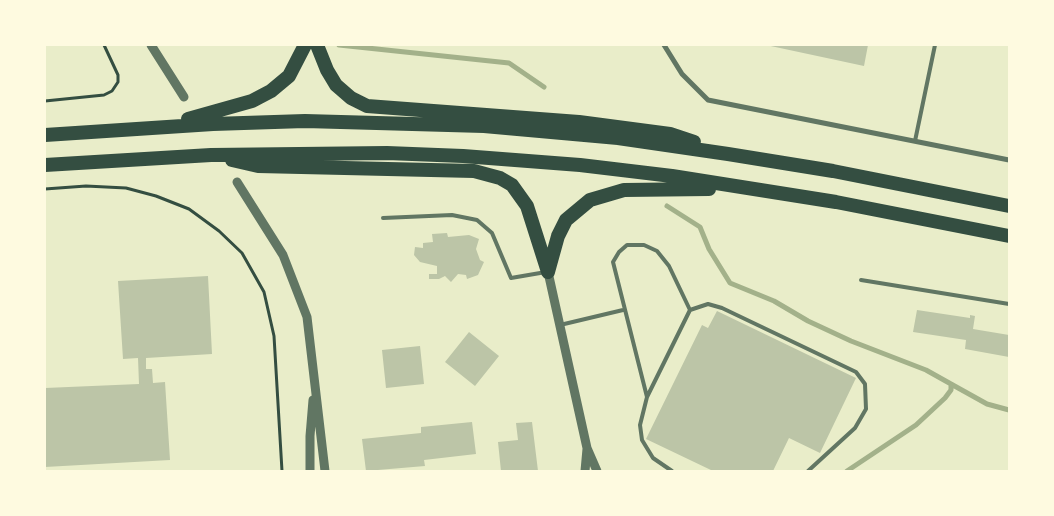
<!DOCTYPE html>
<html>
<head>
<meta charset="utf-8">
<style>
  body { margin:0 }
  #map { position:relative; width:1054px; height:516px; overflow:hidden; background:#e9edc9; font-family:"Public Sans",sans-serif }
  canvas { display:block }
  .frame { position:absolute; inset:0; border:46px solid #fefae0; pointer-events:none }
</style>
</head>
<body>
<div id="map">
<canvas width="1054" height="516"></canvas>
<div class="frame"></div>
</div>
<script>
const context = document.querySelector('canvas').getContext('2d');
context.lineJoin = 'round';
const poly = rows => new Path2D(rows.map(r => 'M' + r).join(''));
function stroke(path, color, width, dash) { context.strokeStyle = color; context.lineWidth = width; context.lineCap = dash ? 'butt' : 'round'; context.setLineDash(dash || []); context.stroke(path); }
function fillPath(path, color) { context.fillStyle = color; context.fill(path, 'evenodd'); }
stroke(poly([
  [339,45,509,63,544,87],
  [667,206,700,227,709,249,730,283,774,301,808,321,851,341,926,370,951,384,951,390,945,398,916,425,847,471],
  [951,384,987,404,1009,410]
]), '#a3b18a', 5);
fillPath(poly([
  [766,45,868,45,864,66],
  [447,233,448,237,469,235,479,239,476,249,480,260,484,262,478,275,467,279,466,275,458,274,451,282,445,276,439,279,429,279,429,274,437,274,437,266,420,262,414,255,415,247,423,248,423,243,433,242,432,234],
  [208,276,212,354,146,358,146,369,152,369,153,383,165,382,170,460,45,467,45,388,139,384,138,358,123,359,118,281],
  [917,310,970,318,970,315,975,316,973,329,1009,335,1009,357,965,349,966,340,913,332],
  [717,311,856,378,820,453,789,438,773,471,713,471,646,439,702,325,708,328],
  [469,332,499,356,475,386,445,362],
  [420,346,424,384,386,388,382,350],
  [472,422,476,454,424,460,425,466,366,471,362,439,421,433,421,427],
  [532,422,538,471,501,471,498,442,518,440,516,423]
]), '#bcc5a7');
stroke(poly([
  [45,101,104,95,112,91,118,82,118,75,104,45],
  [45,189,86,186,126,188,156,196,189,209,219,231,242,253,264,292,274,336,282,471]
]), '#344e41', 3);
stroke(poly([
  [915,141,935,45],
  [383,218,452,215,477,220,492,233,511,278,546,272],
  [861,280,1009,304],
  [690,310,708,304,722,308,856,372,865,384,866,409,855,428,808,471],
  [560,325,623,310],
  [647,397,613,262,619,252,627,245,644,245,657,251,669,266,690,310,647,397,640,425,642,440,653,458,672,471]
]), '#617663', 4);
stroke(poly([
  [664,45,682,74,708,100,1009,160]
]), '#617663', 5);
stroke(poly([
  [151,45,184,97],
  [237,182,283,255,307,317,325,471],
  [548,272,587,448,597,471],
  [310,471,310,436,313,400],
  [585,471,587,449]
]), '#617663', 9);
stroke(poly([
  [317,45,327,70,336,85,351,98,367,106,579,122,670,134,694,142],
  [188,119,252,101,271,91,289,76,305,45],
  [45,135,213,124,305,121,484,126,618,138,728,154,833,171,1009,206],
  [232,160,258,166,474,171,500,178,512,185,527,206,548,272],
  [45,165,211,155,387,153,463,156,580,165,672,176,836,202,1009,236],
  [548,272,558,236,566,220,590,200,624,190,709,189]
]), '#344e41', 14);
</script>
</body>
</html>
